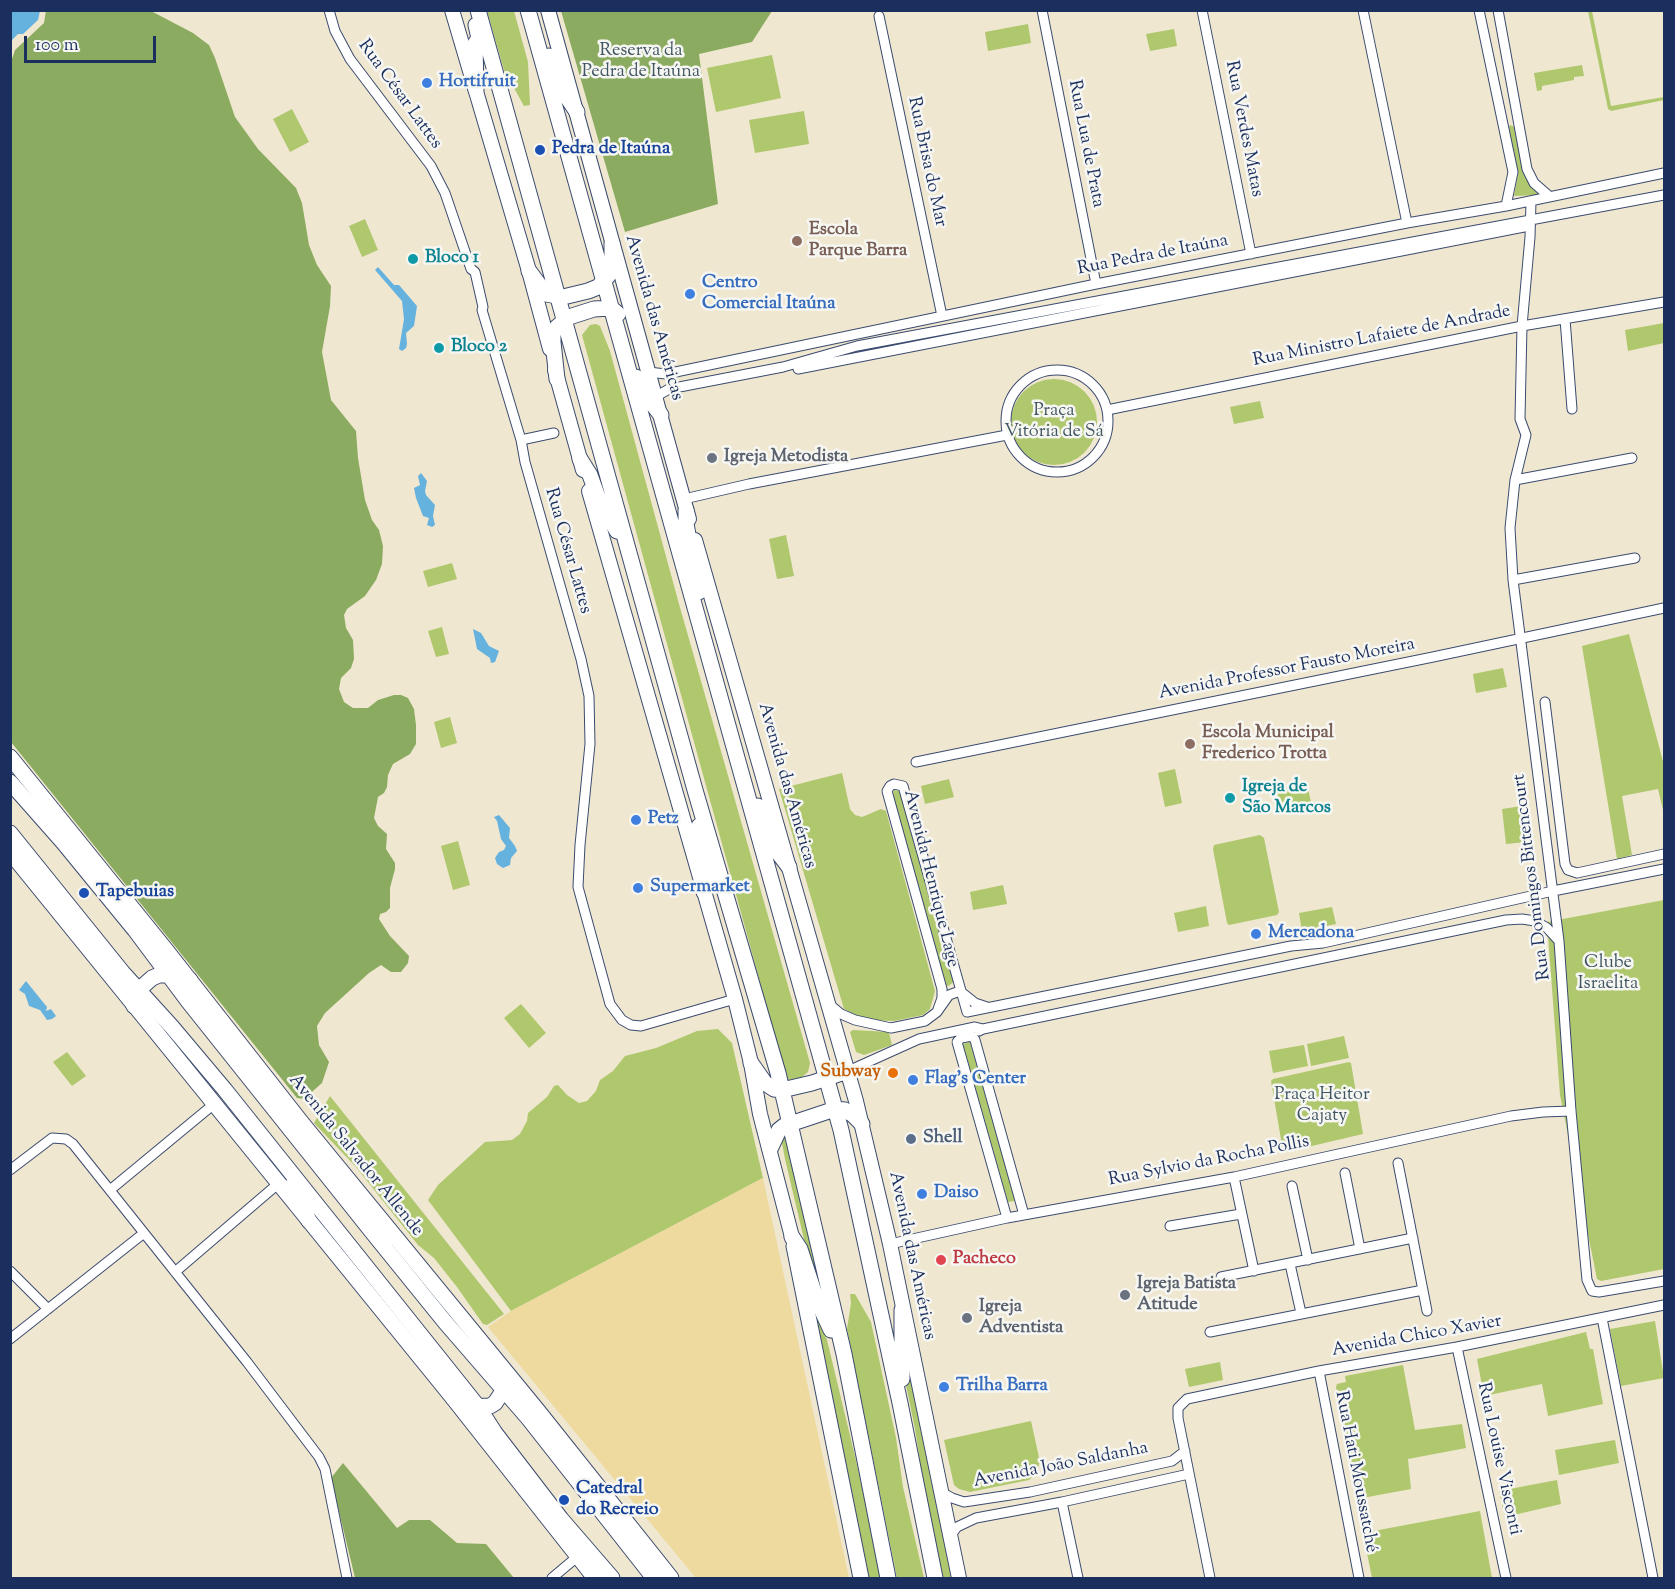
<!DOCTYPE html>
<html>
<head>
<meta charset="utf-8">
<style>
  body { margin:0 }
  #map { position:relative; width:1675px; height:1589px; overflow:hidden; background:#f0e7d0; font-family:"Sorts Mill Goudy",serif }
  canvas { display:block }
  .frame { position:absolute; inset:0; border:12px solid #1b2f5e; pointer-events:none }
  .scale { position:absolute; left:24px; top:36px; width:132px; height:27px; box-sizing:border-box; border:3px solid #1b2f5e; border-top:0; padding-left:8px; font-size:18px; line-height:21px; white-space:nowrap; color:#1b2f5e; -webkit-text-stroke:4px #f6f6f2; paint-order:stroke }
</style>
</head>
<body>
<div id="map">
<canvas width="1675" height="1589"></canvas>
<div class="frame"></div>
<div class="scale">100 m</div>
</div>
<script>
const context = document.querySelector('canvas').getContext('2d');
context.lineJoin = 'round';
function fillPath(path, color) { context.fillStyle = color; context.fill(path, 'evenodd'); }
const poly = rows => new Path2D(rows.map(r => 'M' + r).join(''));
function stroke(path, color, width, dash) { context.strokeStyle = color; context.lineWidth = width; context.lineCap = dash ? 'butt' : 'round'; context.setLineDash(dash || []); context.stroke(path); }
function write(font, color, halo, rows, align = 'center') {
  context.font = font + ' "Sorts Mill Goudy",serif'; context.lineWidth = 5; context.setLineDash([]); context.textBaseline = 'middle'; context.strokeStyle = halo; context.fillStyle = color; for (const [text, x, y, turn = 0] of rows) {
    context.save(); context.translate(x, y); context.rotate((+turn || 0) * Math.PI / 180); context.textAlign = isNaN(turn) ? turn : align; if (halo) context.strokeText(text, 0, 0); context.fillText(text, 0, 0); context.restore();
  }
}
fillPath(poly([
  [487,11,514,11,528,62,530,105,524,106,504,70],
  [1588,11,1592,11,1611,106,1664,97,1664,100,1611,111,1608,109],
  [1028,24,1031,43,988,51,985,32],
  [1174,29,1177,46,1150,51,1146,34],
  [772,55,781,98,716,112,707,68],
  [1582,65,1584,76,1574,77,1574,80,1542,86,1542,90,1537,91,1534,73],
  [292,109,309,142,290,152,273,119],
  [804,111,809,144,755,153,749,120],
  [1510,125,1515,127,1538,195,1514,196,1518,174,1508,129],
  [365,219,378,250,362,257,349,226],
  [1664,323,1664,343,1628,351,1625,330],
  [596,324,600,326,610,351,679,604,810,1063,808,1072,802,1077,787,1080,582,335,590,325],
  '1011 422a43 43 0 1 1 86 0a43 43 0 1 1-86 0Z',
  [1260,401,1264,418,1234,424,1230,407],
  [786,535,794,576,777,579,769,539],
  [452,563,457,579,428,587,423,571],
  [442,627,449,654,436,657,428,631],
  [1629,634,1664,765,1664,814,1658,789,1622,796,1632,855,1617,859,1582,646],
  [1503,668,1507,687,1476,693,1473,674],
  [450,717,457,743,441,748,434,722],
  [1175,769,1182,803,1165,807,1158,773],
  [842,773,850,809,855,815,862,817,881,809,886,811,935,991,930,1009,923,1015,894,1021,866,1020,844,1009,779,789],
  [949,779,954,797,925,804,921,786],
  [1307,784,1311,802,1280,808,1277,789],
  [894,790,901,791,954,982,948,986,946,985,893,795],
  [1522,806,1526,842,1506,844,1502,809],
  [1260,835,1264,838,1279,912,1277,915,1229,925,1227,923,1213,849,1214,845],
  [458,841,470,885,453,890,441,846],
  [1003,885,1007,904,973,910,970,892],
  [1664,900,1664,1269,1601,1281,1597,1279,1560,1095,1547,922],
  [1206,906,1209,926,1178,932,1174,913],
  [1332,907,1336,924,1302,931,1299,913],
  [521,1004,546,1033,529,1048,504,1018],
  [718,1029,732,1043,763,1178,511,1311,428,1200,438,1185,485,1142,512,1140,520,1134,527,1121,528,1113,547,1097,554,1086,558,1085,567,1095,579,1103,587,1101,596,1091,600,1080,613,1071,625,1056,656,1048,697,1031],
  [853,1030,889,1032,892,1045,864,1055,856,1052,850,1032],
  [1344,1036,1349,1058,1311,1066,1307,1044],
  [970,1042,1015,1201,1008,1202,963,1044],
  [1304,1045,1308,1066,1273,1073,1269,1051],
  [67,1052,86,1076,72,1086,53,1062],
  [1349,1062,1351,1063,1363,1134,1286,1152,1283,1151,1271,1081,1273,1079],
  [330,1096,504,1314,487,1325,483,1324,457,1287,434,1258,418,1245,356,1167,314,1123],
  [786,1134,826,1306,807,1252,785,1159,782,1143,783,1135],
  [850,1294,855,1294,871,1322,896,1438,903,1487,924,1578,897,1578,847,1329,851,1303],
  [815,1310,822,1320,828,1344,858,1469,881,1578,865,1578,830,1401],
  [1655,1321,1664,1378,1621,1386,1610,1329],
  [1586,1332,1590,1349,1593,1349,1603,1404,1548,1416,1542,1384,1484,1396,1477,1359],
  [1220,1362,1223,1380,1189,1387,1185,1369],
  [907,1364,928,1456,953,1578,941,1578,927,1508,915,1429,906,1385],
  [1403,1365,1415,1430,1462,1424,1466,1448,1408,1459,1411,1489,1357,1499,1336,1387,1337,1384,1346,1382,1345,1376],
  [1031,1421,1040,1462,1035,1475,1029,1480,970,1492,959,1489,954,1485,944,1440],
  [1615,1440,1619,1463,1559,1475,1555,1450],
  [1557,1480,1561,1504,1505,1517,1499,1491],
  [1480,1511,1492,1578,1372,1578,1363,1533]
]), '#afc76d');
fillPath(poly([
  [46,10,151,11,193,33,209,45,215,58,235,117,258,149,296,188,302,203,309,245,317,265,331,286,330,306,322,352,331,400,356,431,358,458,365,500,372,520,379,530,383,546,382,564,376,580,365,596,347,609,344,615,346,628,353,640,354,659,351,668,341,678,339,689,344,702,353,708,368,708,378,700,394,695,401,695,408,698,414,709,416,725,416,744,410,754,393,764,388,775,387,787,384,793,378,797,374,818,378,826,387,834,386,849,395,863,395,869,390,888,390,908,386,912,380,914,379,919,390,936,409,956,408,963,401,972,391,972,381,965,369,973,325,1013,317,1026,319,1045,329,1062,322,1083,304,1099,297,1098,11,742,11,62,15,50,44,23],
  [561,11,772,11,752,42,699,54,718,204,625,232],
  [343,1463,397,1528,409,1520,430,1520,457,1543,486,1544,514,1578,355,1578,331,1478]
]), '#8bac60');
fillPath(poly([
  [763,1178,849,1578,696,1578,488,1327,511,1311]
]), '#eeda9e');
fillPath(poly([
  [11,10,40,11,38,20,23,34,18,34,11,41],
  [378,267,394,285,399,285,417,306,414,326,406,333,407,344,406,348,402,351,399,349,404,319,402,301,375,270],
  [421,473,427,481,425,491,426,495,435,505,433,516,435,525,432,527,427,525,429,518,423,516,416,498,414,488,420,485,418,476],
  [473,629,481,633,489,646,499,651,495,662,491,663,490,658,477,649],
  [499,815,510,828,509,838,515,846,517,851,511,858,510,865,503,868,497,864,495,858,499,852,504,850,506,846,501,839,497,821,494,817],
  [26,981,47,1007,46,1011,51,1009,56,1016,52,1019,47,1020,40,1010,29,1006,25,994,19,990]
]), '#66b2df');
const minor = poly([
  [329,10,335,31,350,59,431,166,445,193,471,269,475,272,483,307,482,310,521,440,525,462,581,659,589,696,590,744,580,845,578,887,610,1004,622,1020,631,1025,641,1026,735,999],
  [1042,10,1096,284],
  [1202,10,1251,254],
  [1363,10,1407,223],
  [1479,10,1513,172,1506,206],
  [1498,10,1527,169,1534,183,1550,197],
  [879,16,942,316],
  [1531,201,1530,237,1522,326,1520,419,1526,435,1515,480,1510,528,1513,580,1559,941,1571,1111,1587,1280,1592,1291,1599,1292,1664,1281],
  [1565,319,1572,409],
  [798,369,1524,227],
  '1006 421a51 51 0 1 1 102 0a51 51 0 1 1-102 0Z',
  [648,372,666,374,1096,284,1407,223,1506,206,1664,173],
  [655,397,669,389,783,367,857,346,1664,195],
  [1107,410,1522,326,1664,302],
  [521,440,554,433],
  [1515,480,1632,458],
  [684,499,749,484,1007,435],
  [1513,580,1635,558],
  [1545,702,1565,864,1568,870,1577,873,1664,854],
  [916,762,1433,657,1664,608],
  [830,1005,841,1014,855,1020,891,1028,925,1021,937,1012,949,995,960,991,975,1003,987,1007],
  [937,1012,942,998,942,989,887,791,890,786,894,784,903,786,967,1012,1291,946,1323,943,1553,891,1664,869],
  [983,1029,1506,920,1522,919,1535,921,1547,928,1559,941],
  [848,1071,919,1039,975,1027,983,1029,979,1031],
  [1398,1163,1427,1311],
  [10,1170,52,1138,66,1139,73,1144,247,1362,319,1457,325,1469,347,1578],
  [1345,1173,1360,1249],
  [1234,1177,1254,1271],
  [1292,1186,1308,1260],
  [110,1190,214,1104],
  [1007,1218,957,1042,961,1038,972,1036,975,1040,1024,1215],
  [1170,1226,1241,1214],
  [890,1244,1007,1218,1234,1177,1511,1116,1543,1112,1571,1111],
  [1290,1264,1301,1313],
  [10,1271,48,1309],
  [175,1272,279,1183],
  [1221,1277,1413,1238],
  [1602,1318,1653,1578],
  [1210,1332,1423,1290],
  [10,1339,144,1233],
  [1457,1347,1506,1578],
  [1319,1371,1359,1578],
  [943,1493,952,1498,964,1502,1030,1492,1172,1461,1185,1451],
  [1062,1502,1078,1578],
  [951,1535,957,1527,976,1518,1062,1502,1189,1474],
  [552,1578,577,1557],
  [1210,1578,1178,1418,1178,1408,1187,1399,1319,1371,1457,1347,1664,1305]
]);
const secondary = poly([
  [452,10,529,271,550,349],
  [548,10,689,519],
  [555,370,583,470],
  [589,491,735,999,751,1063,760,1114,792,1237],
  [695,540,856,1101,890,1244,959,1578]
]);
const primary = poly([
  [10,757,166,950,301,1122,538,1411,671,1578],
  [10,852,453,1398,595,1578],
  [794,1246,861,1578]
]);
const trunk = poly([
  [478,10,695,790,778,1073,844,1354,888,1578],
  [528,10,841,1130,900,1403,935,1578],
  [476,25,479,38,475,44,476,90],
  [549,56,563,91,577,112],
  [529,271,546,294,563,297,588,291,598,287,608,276,612,261,612,243],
  [636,377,650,401,661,415],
  [557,379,553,342,553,333,557,327,569,317,594,309,611,308,618,314],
  [580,459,590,475,600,503,617,531],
  [686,510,686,524,699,592],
  [10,782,63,842,135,930,188,1001,373,1233,445,1322,529,1419,654,1578],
  [758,806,768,827,776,850,789,867],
  [699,826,702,857,707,881,704,892],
  [10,833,123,973,172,1027,225,1090,479,1408,495,1433,561,1519,612,1578],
  [134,1006,143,986,152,978,159,975,168,975,190,980],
  [751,1063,765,1083,774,1089,782,1090,812,1083,848,1071],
  [770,1149,779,1130,784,1126,835,1109,845,1110,853,1115,862,1124],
  [290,1187,302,1205,309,1221],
  [376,1215,379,1226,388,1239],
  [792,1237,800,1249,816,1298,831,1330],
  [902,1310,902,1379],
  [453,1398,470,1407,490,1406,495,1403,503,1391,505,1372]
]);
stroke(minor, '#3b4b6f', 11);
stroke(secondary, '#3b4b6f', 16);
stroke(primary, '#3b4b6f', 17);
stroke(trunk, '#3b4b6f', 17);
stroke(minor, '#fff', 9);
stroke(secondary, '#fff', 14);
stroke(primary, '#fff', 15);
stroke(trunk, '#fff', 15);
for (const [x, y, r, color] of [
  [427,83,6,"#3f7fe0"],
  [540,150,6,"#1a4fb4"],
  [797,241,6,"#8d6e63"],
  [413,259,6,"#0f9aa8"],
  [690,294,6,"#3f7fe0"],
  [439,348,6,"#0f9aa8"],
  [712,458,6,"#6b7280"],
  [1190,744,6,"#8d6e63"],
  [1230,798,6,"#0f9aa8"],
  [636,820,6,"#3f7fe0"],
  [638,888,6,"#3f7fe0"],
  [84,893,6,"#1a4fb4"],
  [1256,934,6,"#3f7fe0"],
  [893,1073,6,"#e8710a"],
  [913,1080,6,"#3f7fe0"],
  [911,1139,6,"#5c6f8a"],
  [922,1194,6,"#3f7fe0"],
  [941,1260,6,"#e0444e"],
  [1125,1295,6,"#6b7280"],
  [967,1318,6,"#6b7280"],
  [944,1387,6,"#3f7fe0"],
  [564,1500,6,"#1a4fb4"]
]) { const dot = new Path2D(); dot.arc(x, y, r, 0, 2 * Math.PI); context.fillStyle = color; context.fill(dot); stroke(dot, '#f6f6f2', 2); }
write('18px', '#405562', '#f6f6f2', [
  ["Reserva da",641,52],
  ["Pedra de Itaúna",641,73],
  ["Praça",1054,412],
  ["Vitória de Sá",1054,433],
  ["Clube",1608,964],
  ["Israelita",1608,985],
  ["Praça Heitor",1322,1096],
  ["Cajaty",1322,1117]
]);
write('bold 18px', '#366cbe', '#f6f6f2', [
  ["Hortifruit",439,83],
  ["Centro",702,284],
  ["Comercial Itaúna",702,305],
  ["Petz",648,820],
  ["Supermarket",650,888],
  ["Mercadona",1268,934],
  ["Flag's Center",925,1080],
  ["Daiso",934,1194],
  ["Trilha Barra",956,1387]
], 'left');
write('18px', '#1b2f5e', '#f6f6f2', [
  ["Rua César Lattes",399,95,54],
  ["Rua Verdes Matas",1243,129,79],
  ["Rua Lua de Prata",1085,144,79],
  ["Rua Brisa do Mar",926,162,78],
  ["Rua Pedra de Itaúna",1153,256,-11],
  ["Avenida das Américas",653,318,74],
  ["Rua Ministro Lafaiete de Andrade",1382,337,-11],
  ["Rua César Lattes",567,551,74],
  ["Avenida Professor Fausto Moreira",1287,670,-11],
  ["Avenida das Américas",786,786,74],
  ["Rua Domingos Bittencourt",1533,877,-97],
  ["Avenida Henrique Lage",930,879,76],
  ["Avenida Salvador Allende",355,1156,51],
  ["Rua Sylvio da Rocha Pollis",1209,1162,-11],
  ["Avenida das Américas",911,1256,78],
  ["Avenida Chico Xavier",1417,1337,-10],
  ["Rua Louise Visconti",1498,1459,78],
  ["Avenida João Saldanha",1061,1466,-11],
  ["Rua Hati Moussatché",1355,1472,79]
]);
write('bold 18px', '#164399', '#f6f6f2', [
  ["Pedra de Itaúna",552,150],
  ["Tapebuias",96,893],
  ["Catedral",576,1490],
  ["do Recreio",576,1511]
], 'left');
write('bold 18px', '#785e54', '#f6f6f2', [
  ["Escola",809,231],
  ["Parque Barra",809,252],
  ["Escola Municipal",1202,734],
  ["Frederico Trotta",1202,755]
], 'left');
write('bold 18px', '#0d838f', '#f6f6f2', [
  ["Bloco 1",425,259],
  ["Bloco 2",451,348],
  ["Igreja de",1242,788],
  ["São Marcos",1242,809]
], 'left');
write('bold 18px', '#5b616d', '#f6f6f2', [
  ["Igreja Metodista",724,458],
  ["Igreja Batista",1137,1285],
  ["Atitude",1137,1306],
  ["Igreja",979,1308],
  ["Adventista",979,1329]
], 'left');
write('bold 18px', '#c56008', '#f6f6f2', [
  ["Subway",881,1073]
], 'right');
write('bold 18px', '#4e5e75', '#f6f6f2', [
  ["Shell",923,1139]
], 'left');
write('bold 18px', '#be3a42', '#f6f6f2', [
  ["Pacheco",953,1260]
], 'left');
</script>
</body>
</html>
